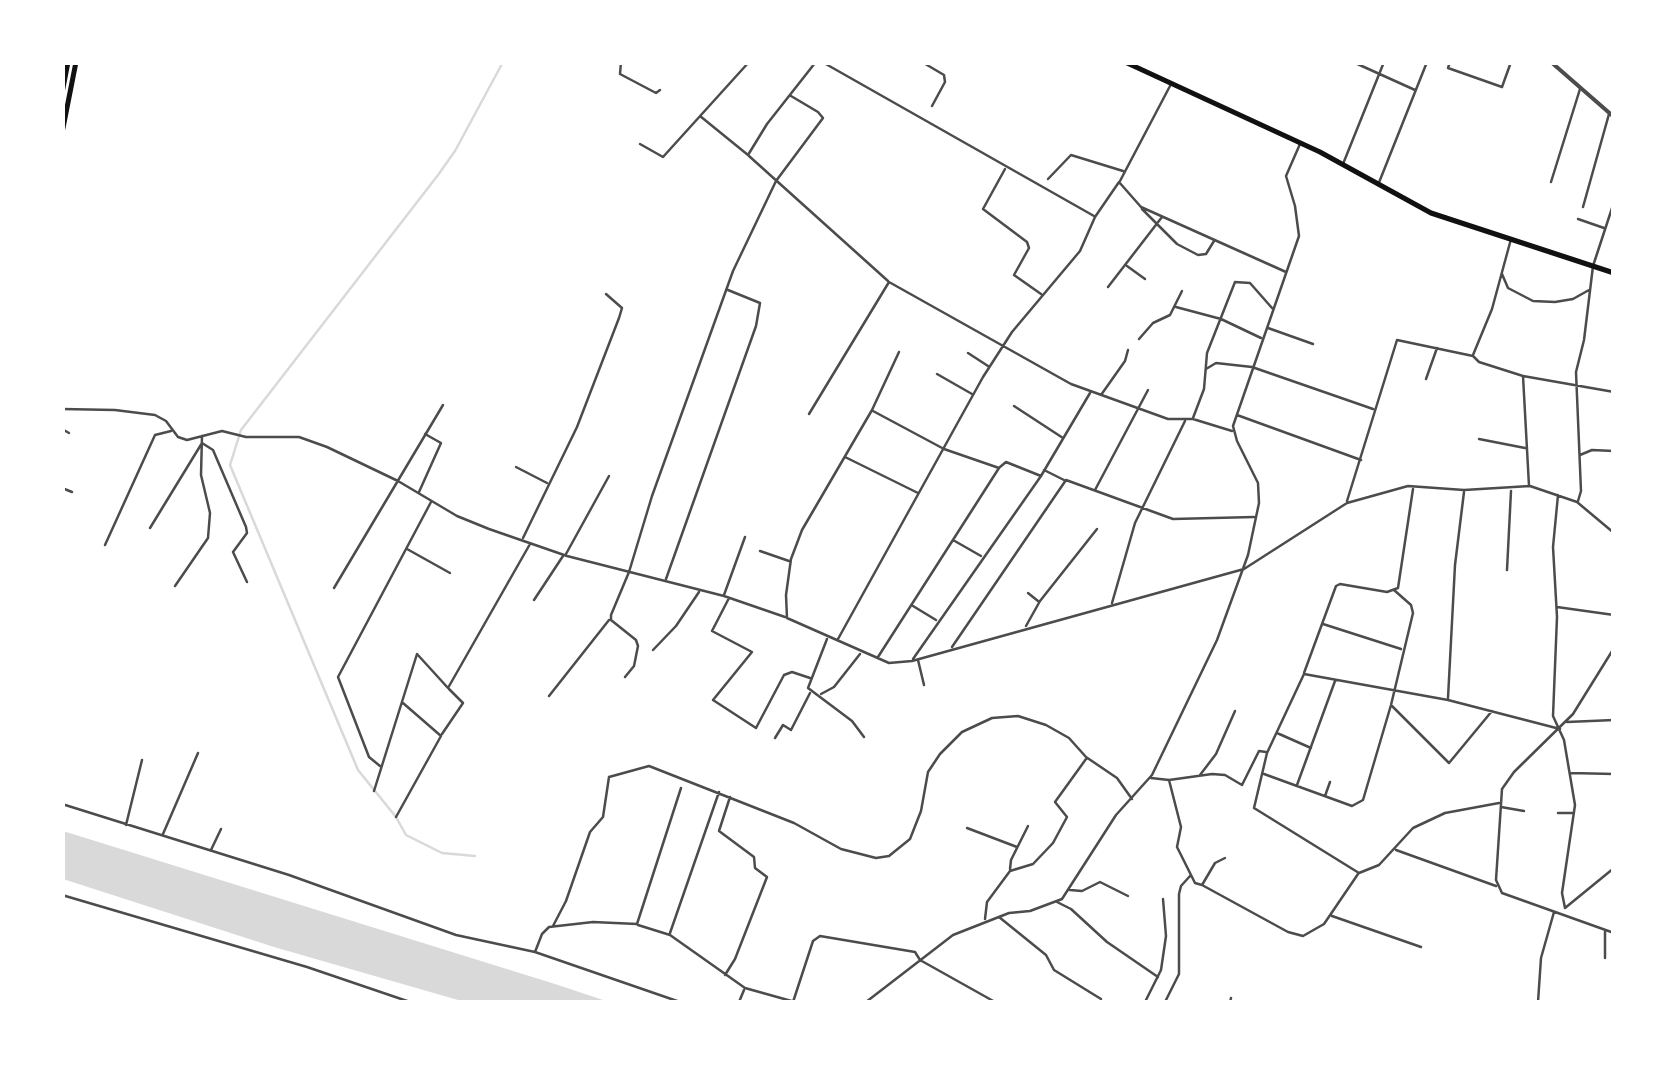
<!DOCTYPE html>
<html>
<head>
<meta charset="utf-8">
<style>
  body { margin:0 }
  #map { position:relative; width:1676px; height:1065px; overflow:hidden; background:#fff; font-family:Commissioner,sans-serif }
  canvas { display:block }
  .frame { position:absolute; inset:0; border:65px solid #fff; pointer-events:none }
</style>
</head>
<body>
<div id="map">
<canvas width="1676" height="1065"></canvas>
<div class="frame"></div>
</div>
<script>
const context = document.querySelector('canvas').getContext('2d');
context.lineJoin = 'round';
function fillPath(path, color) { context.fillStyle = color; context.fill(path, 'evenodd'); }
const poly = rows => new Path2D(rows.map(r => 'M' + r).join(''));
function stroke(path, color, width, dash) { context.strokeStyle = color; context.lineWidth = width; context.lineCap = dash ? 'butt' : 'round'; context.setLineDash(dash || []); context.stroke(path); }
fillPath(poly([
  [63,831,555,984,609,1002,465,1002,274,947,63,879]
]), '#d9d9d9');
stroke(poly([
  [475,856,442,853,406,835,396,817,358,770,230,465,241,430,438,175,455,151,503,62]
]), '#d9d9d9', 2.5);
stroke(poly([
  [621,62,620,74,656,93,660,90],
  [922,62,944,75,945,82,932,106],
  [1353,62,1415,90],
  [1450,62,1448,68,1502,87,1511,62],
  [700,116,748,155,767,124,815,63,824,63,1094,216],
  [640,144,663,157,749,62],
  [749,156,888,281],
  [1343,164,1384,62],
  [1005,169,983,209,1027,242,1029,248,1014,275,1041,294],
  [1048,179,1071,155,1123,171],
  [1120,181,1170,86],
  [1551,182,1580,89],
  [1378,185,1427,62],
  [1583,207,1609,114],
  [1142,209,1177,244,1198,255,1206,254,1214,241],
  [1578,219,1604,228],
  [1127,266,1145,279],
  [1502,274,1508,288,1533,301,1555,302,1573,299,1589,290],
  [1108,287,1162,217],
  [1176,307,1221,319,1261,338],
  [1268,328,1313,344],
  [1139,339,1153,323,1170,315,1182,291],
  [899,352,872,410,802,530,791,559,786,595,787,618,889,663,912,661,1244,569,1347,503,1408,486,1464,490,1530,486,1577,502,1614,533],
  [968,353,988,366],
  [1473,355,1492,309,1511,239],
  [1206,369,1216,363,1252,367,1373,409],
  [937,374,972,394],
  [1523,376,1614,392],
  [1426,379,1437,348],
  [1101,395,1125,361,1128,350],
  [1014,406,1063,438],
  [62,409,115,410,155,415,166,421,178,437,187,440,222,431,246,437,299,437,327,447,398,481,457,516,489,529,567,556,724,596,785,617],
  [873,411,944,449,999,468,878,657],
  [809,414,889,282,1071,384,1168,419,1193,419,1232,431],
  [1237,415,1361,460],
  [1193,418,1204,389,1207,353,1235,282,1250,283,1272,308],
  [62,429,69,433],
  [1479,439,1525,448],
  [1580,455,1592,450,1614,451],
  [845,457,918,493],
  [516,467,547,483],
  [1000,467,1006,462,1041,476,1090,393],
  [1044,470,1064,480],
  [62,488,72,492],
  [1095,490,1148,390],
  [419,492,441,443,425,434],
  [1558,495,1553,547,1557,617,1553,716,1564,740,1575,805,1562,893,1565,908],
  [1347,501,1397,340,1473,356,1479,362,1523,376,1529,486],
  [1578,501,1581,491,1576,372,1584,340,1593,266,1614,202],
  [150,528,202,443,213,450,246,527,247,533,233,552,247,582],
  [523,538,577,427,619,318,622,308,606,294],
  [953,540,981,556],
  [105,545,155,435,171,431],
  [407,549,450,573],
  [760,551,789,561],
  [566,554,609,476],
  [1507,570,1511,491],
  [666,579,756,326,760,303,728,290],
  [175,586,208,538,210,513,201,475,202,436],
  [334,588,443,405],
  [1028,593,1038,601],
  [724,595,745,537],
  [729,598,712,631,752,652,713,700,756,728,784,675,792,672,810,678],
  [534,600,563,556],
  [1112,603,1135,523,1185,421],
  [913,606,936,620],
  [1557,607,1614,615],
  [1323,624,1401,649],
  [1026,626,1040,601,1097,529],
  [827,639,808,688,852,721,864,737],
  [838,639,983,377,1012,332,1080,251,1095,217,1119,182,1141,207,1286,272],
  [952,647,1066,480,1173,519,1254,517],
  [1614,648,1573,714,1514,772,1502,789,1496,880,1502,893,1614,933],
  [653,650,676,626,699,592],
  [913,659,1041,476],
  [918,660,924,685],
  [1304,673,1336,586,1340,584,1387,592,1398,588,1413,489],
  [625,677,634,666,638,646,636,640,611,620,611,615,629,572,652,496,733,271,776,181,823,118,818,112,791,96],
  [821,694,834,687,860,654],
  [549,696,609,620],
  [1448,698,1455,565,1464,492],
  [1392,706,1449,763,1492,711],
  [1567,722,1614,720],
  [1277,733,1311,748],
  [442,734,463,703,449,689],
  [775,738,783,725,791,730,810,693],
  [380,766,369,757,338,677,431,502],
  [1570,773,1614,774],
  [1264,774,1352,806,1363,800,1391,705,1413,613,1411,605,1394,590],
  [1200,775,1216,754,1235,711],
  [1151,778,1169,780,1212,774,1225,775,1242,785,1259,751,1266,752],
  [1169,780,1181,827,1177,847,1195,883,1202,885,1215,863,1225,858],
  [1297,785,1335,681],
  [374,791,417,654,448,688,530,544],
  [1325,796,1330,782],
  [1499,803,1445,813,1413,828,1379,865,1359,873,1254,808,1267,753,1304,674,1448,700,1560,729],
  [62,804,289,875,456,935,535,952],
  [1501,807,1524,811],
  [1558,813,1572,813],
  [396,817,441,736,403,703],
  [126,825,142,760],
  [967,828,1017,847],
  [163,834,198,753],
  [211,850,221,829],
  [1396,850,1496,886],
  [1010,869,1011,860,1028,826],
  [1202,885,1288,932,1303,936,1324,924,1358,874],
  [1070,890,1082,891,1100,882,1128,896],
  [62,895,307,967,410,1002],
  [1057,902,1071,909,1107,942,1158,977],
  [1565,908,1614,868],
  [1332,916,1421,947],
  [999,917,1046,955,1054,970,1101,999],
  [985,919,987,902,1010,871,1033,864,1053,843,1067,817,1055,802,1086,759],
  [638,925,670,935,745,988,795,1002],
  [553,926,566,901,590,832,603,817,609,777,649,766,794,823,841,849,876,858,889,856,910,839,921,811,928,772,940,754,962,732,992,718,1018,716,1046,725,1069,738,1086,757,1117,778,1132,799],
  [1605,932,1605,958],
  [670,933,719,792],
  [725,975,735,959,767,877,755,868,754,857,719,831,730,797],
  [680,1002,535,952,542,934,549,927,593,922,637,924,681,788],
  [739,1002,744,990],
  [793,1002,813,941,820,936,915,952,920,960,995,1002],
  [866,1002,953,935,1009,913,1030,911,1062,899,1116,815,1152,775,1217,640,1248,555,1259,503,1258,483,1237,441,1233,426,1299,236,1295,206,1286,176,1300,144],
  [1145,1002,1161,970,1166,936,1163,899],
  [1165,1002,1179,974,1179,894,1181,886,1190,876],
  [1230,1002,1231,998],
  [1538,1002,1541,958,1554,912]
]), '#4c4c4c', 2.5);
stroke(poly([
  [1551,62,1614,117]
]), '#4c4c4c', 4);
stroke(poly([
  [1125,62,1320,152,1431,213,1614,273]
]), '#111', 5);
stroke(poly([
  [62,93,68,62],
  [62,133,76,62]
]), '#111', 5);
</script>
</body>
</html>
